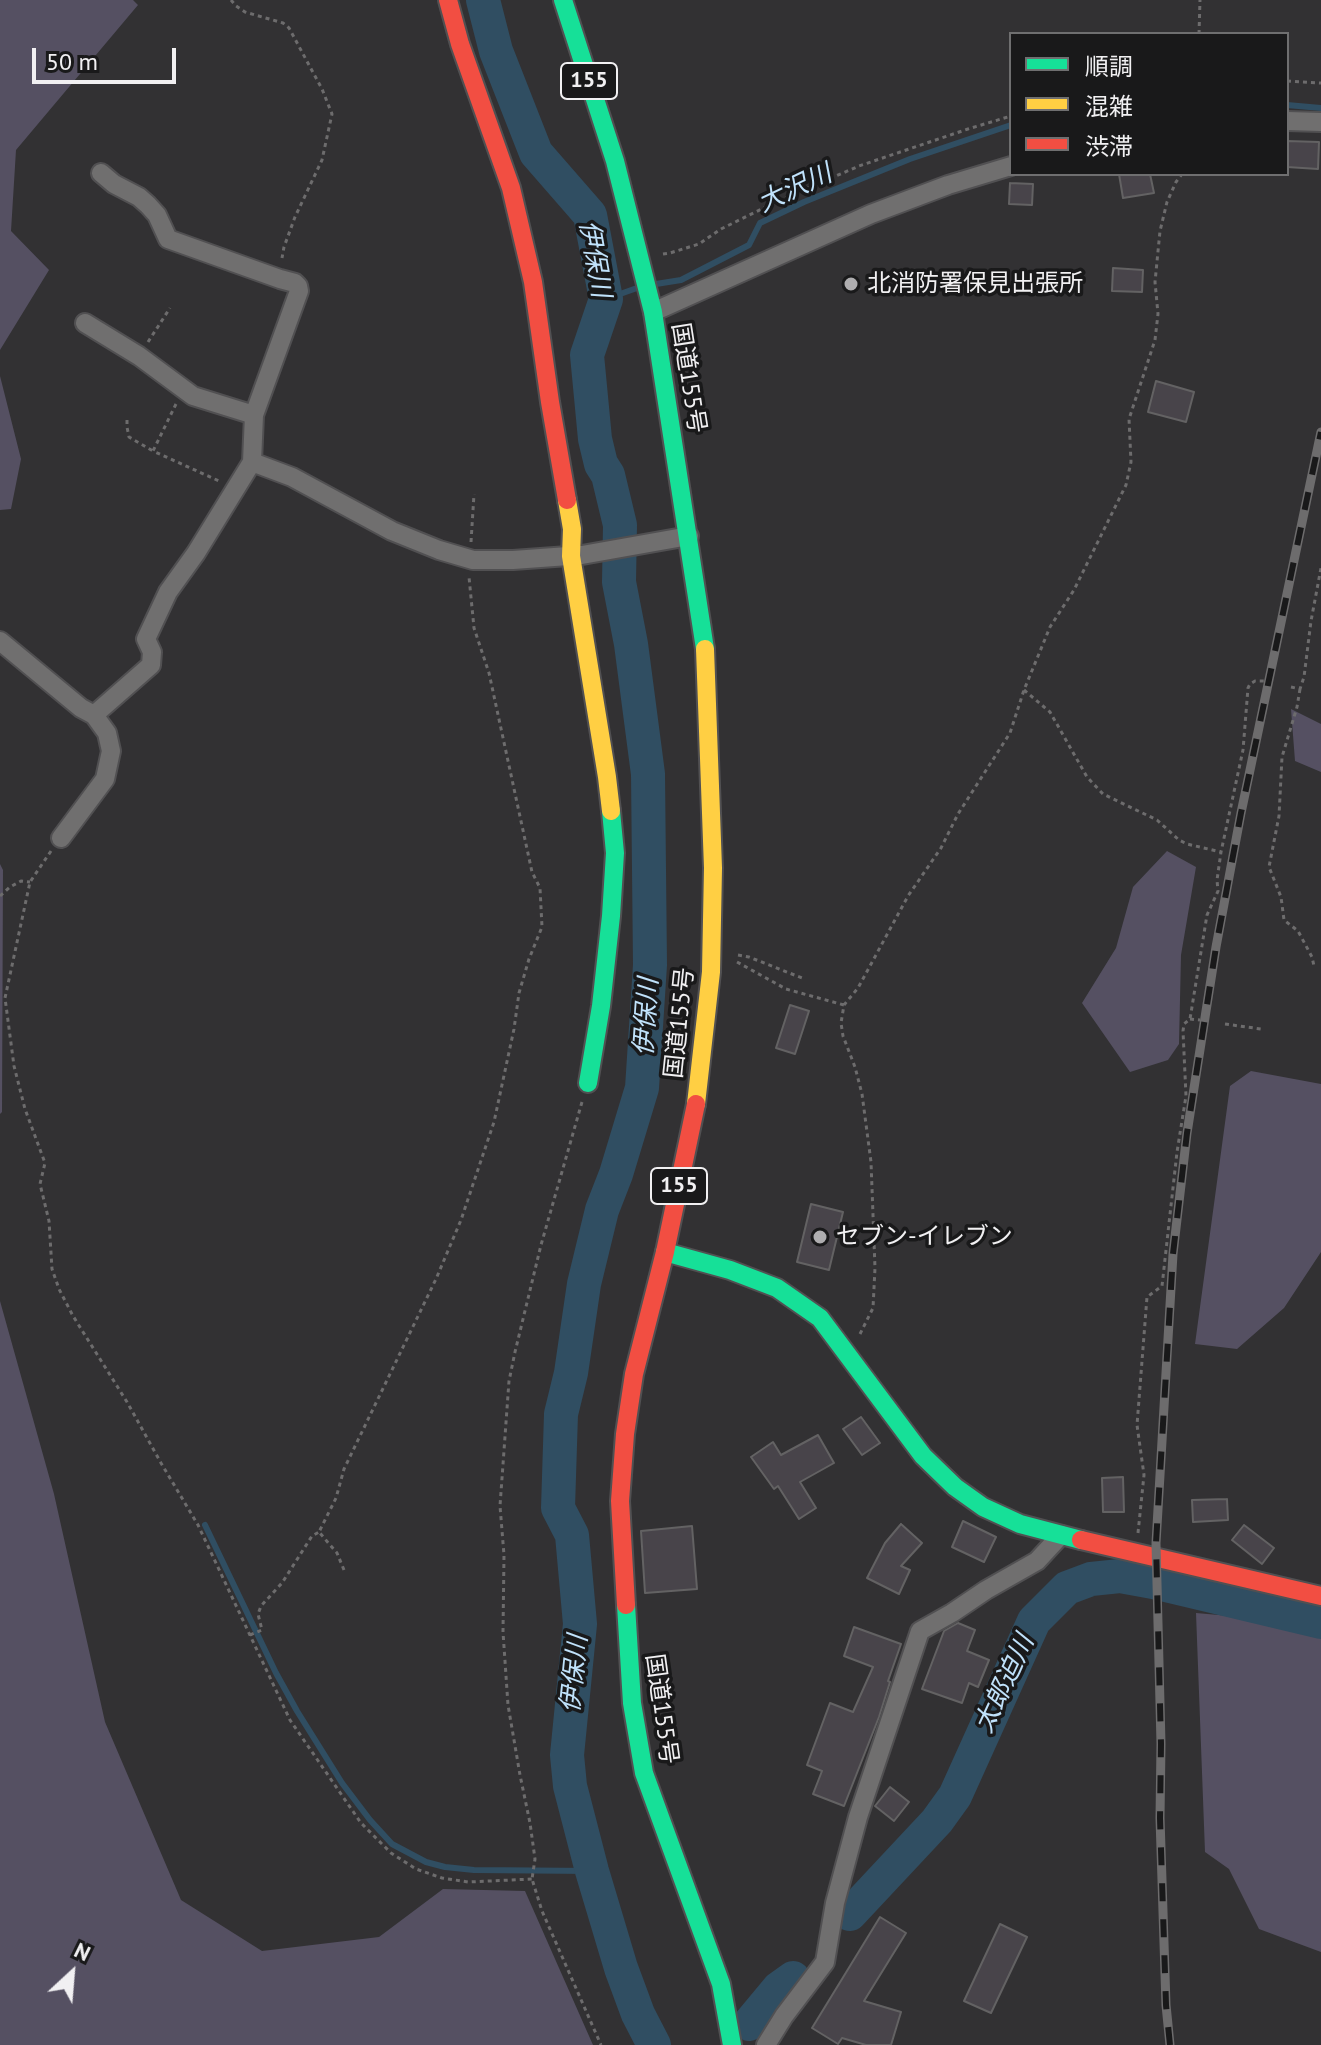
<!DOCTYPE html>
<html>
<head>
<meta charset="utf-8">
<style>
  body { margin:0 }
  #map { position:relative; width:1321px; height:2045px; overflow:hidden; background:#323133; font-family:"PT Sans","Noto Sans JP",sans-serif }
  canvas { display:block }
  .legend { position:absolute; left:1009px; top:32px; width:280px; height:144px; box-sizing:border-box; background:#19191a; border:2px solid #6f6f70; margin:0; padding:10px 14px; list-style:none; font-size:24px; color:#f1f0f2 }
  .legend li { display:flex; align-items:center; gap:16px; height:40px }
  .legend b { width:40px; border:2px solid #6f6f70 }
  .north { position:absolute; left:32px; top:1933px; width:80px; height:80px; -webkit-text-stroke:6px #19191a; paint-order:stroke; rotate:26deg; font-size:22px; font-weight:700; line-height:32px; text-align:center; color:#f1f0f2 }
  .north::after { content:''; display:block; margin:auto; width:28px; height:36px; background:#f1f0f2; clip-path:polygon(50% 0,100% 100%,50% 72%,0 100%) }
  .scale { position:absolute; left:32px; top:48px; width:144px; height:36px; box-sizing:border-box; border:4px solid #f1f0f2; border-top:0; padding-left:10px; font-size:24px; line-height:28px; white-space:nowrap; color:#f1f0f2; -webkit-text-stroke:6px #19191a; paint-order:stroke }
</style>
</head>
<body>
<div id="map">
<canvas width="1321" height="2045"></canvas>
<ul class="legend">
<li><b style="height:10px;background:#16e098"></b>順調</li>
<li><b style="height:10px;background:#ffcf43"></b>混雑</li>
<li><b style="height:10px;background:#f24e42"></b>渋滞</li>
</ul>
<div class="north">N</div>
<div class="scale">50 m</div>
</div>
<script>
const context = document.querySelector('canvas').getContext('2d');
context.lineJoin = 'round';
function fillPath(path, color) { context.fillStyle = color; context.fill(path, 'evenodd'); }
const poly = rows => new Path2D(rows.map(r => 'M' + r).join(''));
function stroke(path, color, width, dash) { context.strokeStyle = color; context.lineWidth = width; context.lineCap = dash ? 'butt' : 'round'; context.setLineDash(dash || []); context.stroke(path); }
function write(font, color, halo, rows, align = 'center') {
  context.font = font + ' "PT Sans","Noto Sans JP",sans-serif'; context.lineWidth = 7; context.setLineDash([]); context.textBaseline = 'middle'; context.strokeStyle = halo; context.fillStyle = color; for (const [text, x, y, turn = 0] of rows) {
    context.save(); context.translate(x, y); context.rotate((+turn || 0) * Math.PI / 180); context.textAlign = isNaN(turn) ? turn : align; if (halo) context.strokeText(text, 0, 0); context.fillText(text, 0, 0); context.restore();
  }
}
fillPath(poly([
  [0,0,133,0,138,5,16,150,11,231,49,270,0,350],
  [0,376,21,459,11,509,0,510],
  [1291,709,1321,724,1321,772,1295,761],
  [1167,851,1196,867,1181,955,1179,1044,1168,1060,1130,1072,1082,1003,1116,948,1133,887],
  [0,864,3,870,2,1112,0,1114],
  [1251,1071,1321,1084,1321,1252,1284,1308,1237,1349,1195,1344,1230,1086],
  [0,1301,54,1494,105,1722,181,1900,262,1951,379,1937,443,1889,525,1891,593,2045,0,2045],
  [1196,1613,1321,1624,1321,1952,1259,1929,1229,1869,1205,1852]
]), '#555062');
stroke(poly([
  [1287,105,1321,108],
  [656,284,681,280,749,245,760,223,804,202,910,159,1011,125],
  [606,299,637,288],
  [205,1525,276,1673,297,1711,342,1783,370,1820,392,1844,426,1862,445,1867,474,1870,592,1871]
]), '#304e62', 6);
stroke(poly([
  [483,0,496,51,536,153,590,215,606,299,587,355,595,439,601,464,608,475,620,525,619,582,631,644,648,774,650,965,642,1088,616,1174,602,1210,584,1284,571,1373,561,1414,558,1508,572,1535,580,1624,567,1755,570,1786,592,1871,621,1968,638,2014,654,2045],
  [850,1914,937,1821,955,1796,1034,1621,1067,1588,1091,1579,1120,1576,1153,1582,1321,1622],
  [749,2024,779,1988,793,1978]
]), '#304e62', 34);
const building = poly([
  [1287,141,1319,142,1318,169,1287,167,1287,141],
  [1119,174,1150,174,1154,193,1123,198,1119,174],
  [1010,183,1033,184,1032,205,1009,204,1010,183],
  [1113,268,1143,270,1142,292,1112,291,1113,268],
  [1156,381,1194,392,1186,422,1148,412,1156,381],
  [790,1005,809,1011,795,1054,776,1048,790,1005],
  [811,1204,843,1212,829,1270,797,1262,811,1204],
  [861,1417,880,1443,862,1455,843,1429,861,1417],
  [818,1435,834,1463,800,1482,816,1508,799,1519,778,1486,774,1489,751,1457,773,1442,781,1455,818,1435],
  [1123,1477,1124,1512,1103,1512,1102,1478,1123,1477],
  [1227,1499,1228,1520,1193,1522,1192,1500,1227,1499],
  [963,1521,996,1537,984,1562,952,1547,963,1521],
  [901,1524,922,1543,901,1566,910,1570,899,1594,867,1578,885,1543,901,1524],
  [1244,1525,1274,1548,1262,1564,1232,1540,1244,1525],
  [692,1526,697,1589,645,1593,641,1531,692,1526],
  [958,1623,975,1630,967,1651,989,1660,978,1687,969,1683,962,1703,922,1689,944,1631,958,1623],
  [854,1627,901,1644,888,1681,890,1682,879,1717,844,1806,813,1794,822,1771,807,1765,830,1703,853,1712,873,1667,844,1656,854,1627],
  [890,1787,909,1802,894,1821,875,1806,890,1787],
  [880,1917,906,1933,864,2001,901,2012,891,2045,866,2045,842,2038,838,2044,812,2028,880,1917],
  [1000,1924,1027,1937,991,2013,964,2001,1000,1924]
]);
fillPath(building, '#48444a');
stroke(building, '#636263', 2);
const street = poly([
  [1287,121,1321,122],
  [653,312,871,214,948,185,1011,166],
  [85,323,139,356,193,396,254,415],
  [252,462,292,477,392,531,439,550,473,560,513,560,582,555,689,536],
  [0,641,81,708,94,715,107,733,111,751,105,779,61,838],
  [94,715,151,665,152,652,146,639,168,592,196,553,252,462,254,415,299,291,298,286,295,283,280,279,168,239,157,215,148,205,139,197,114,184,101,173],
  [766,2045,784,2016,825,1962,835,1903,858,1817,920,1631,952,1613,986,1590,1037,1561,1061,1535]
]);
const fast = poly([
  [563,0,615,161,653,312,705,649],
  [588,1083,601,1006,611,916,615,853,611,811],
  [665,1252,730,1270,777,1288,820,1318,923,1456,955,1487,983,1507,1020,1524,1081,1540],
  [626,1605,632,1703,644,1773,721,1984,732,2045]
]);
const slow = poly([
  [567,500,572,529,571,556,607,777,611,811],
  [696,1104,711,972,713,868,705,649]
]);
const jam = poly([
  [448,0,460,44,511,188,533,282,550,402,567,500],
  [1081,1540,1321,1596],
  [626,1605,620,1501,625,1434,634,1374,665,1252,696,1104]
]);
stroke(street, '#515052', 22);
stroke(fast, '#515052', 22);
stroke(slow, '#515052', 22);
stroke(jam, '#515052', 22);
stroke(poly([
  [231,0,236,6,245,12,283,23,289,28,322,89,332,114,322,160,295,217,284,247,282,258],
  [1199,34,1200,0],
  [1287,81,1321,83],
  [663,254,670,253,699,244,721,229,778,201,859,166,968,129,1011,116],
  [148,342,170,308],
  [176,404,153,451,219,481],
  [127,420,127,427,129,437,153,451],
  [471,542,474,494],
  [1291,687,1300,689,1304,677,1311,621,1321,568],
  [1300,689,1297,707,1282,757,1279,816,1269,867,1281,897,1284,920,1298,931,1312,957,1314,966],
  [1024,690,1050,712,1087,777,1103,794,1157,820,1179,840,1187,844,1221,852],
  [51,851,30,882,5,998,14,1066,25,1109,45,1163,40,1184,49,1221,52,1269,59,1289,73,1316,127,1402,161,1463,198,1525,290,1720,361,1823,391,1853,416,1869,442,1878,468,1882,532,1879],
  [0,896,10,887,21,881,30,882],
  [738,955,749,957,802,978],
  [737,962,786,989,844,1005],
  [1190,1019,1200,1020],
  [1225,1024,1261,1029],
  [582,1102,541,1245,515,1352,509,1381,500,1506,504,1555,503,1632,508,1705,520,1775,530,1823,535,1859,532,1879,542,1911,601,2045],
  [860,1334,873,1308,875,1268,871,1162,862,1094,855,1067,843,1036,841,1023,844,1005,858,988,908,896,941,848,958,814,1010,733,1024,690,1050,627,1074,590,1126,485,1131,462,1129,419,1155,340,1158,314,1155,282,1160,231,1167,202,1176,182,1182,174],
  [1138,1533,1144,1475,1137,1425,1147,1297,1162,1286,1177,1152,1186,1096,1183,1031,1184,1024,1190,1019,1207,915,1218,891,1217,880,1221,852,1243,750,1248,688,1250,684,1255,681,1264,681],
  [344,1570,337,1553,319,1532,336,1498,344,1469,436,1279,461,1220,494,1122,514,1029,519,993,529,959,542,927,540,888,532,872,489,673,474,628,469,577],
  [250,1635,262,1630,258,1614,261,1606,282,1583,312,1536,319,1532]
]), '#6d6c6d', 3, [4, 4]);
stroke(street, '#706f6f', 18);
stroke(fast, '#16e098', 18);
stroke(slow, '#ffcf43', 18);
stroke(jam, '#f24e42', 18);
const rail = poly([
  [1170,2045,1166,2005,1160,1818,1161,1744,1156,1543,1173,1254,1187,1133,1216,947,1241,813,1321,432]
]);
stroke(rail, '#6d6c6d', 9);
stroke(rail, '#19191a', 6, [18]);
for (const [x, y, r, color] of [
  [851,284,8,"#aeadaf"],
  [820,1237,8,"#aeadaf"]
]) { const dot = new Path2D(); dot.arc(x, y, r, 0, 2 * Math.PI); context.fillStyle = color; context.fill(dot); stroke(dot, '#19191a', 3); }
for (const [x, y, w] of [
  [589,81,56],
  [679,1186,56]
]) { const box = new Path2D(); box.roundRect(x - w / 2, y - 18, w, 36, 6); context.fillStyle = '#19191a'; context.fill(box); stroke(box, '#f1f0f2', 2); }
write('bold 22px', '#f1f0f2', null, [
  ["155",589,81],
  ["155",679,1186]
]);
write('24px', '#f1f0f2', '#19191a', [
  ["北消防署保見出張所",867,284],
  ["セブン-イレブン",836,1237]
], 'left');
write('24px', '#f1f0f2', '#19191a', [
  ["国道155号",688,378,81],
  ["国道155号",680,1023,-84],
  ["国道155号",661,1709,82]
]);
write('italic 26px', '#c0e2fb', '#19191a', [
  ["大沢川",795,189,-25],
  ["伊保川",594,259,80],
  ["伊保川",647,1017,-86],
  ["伊保川",575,1674,-84],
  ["太郎迫川",1005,1684,-65]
]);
</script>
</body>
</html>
